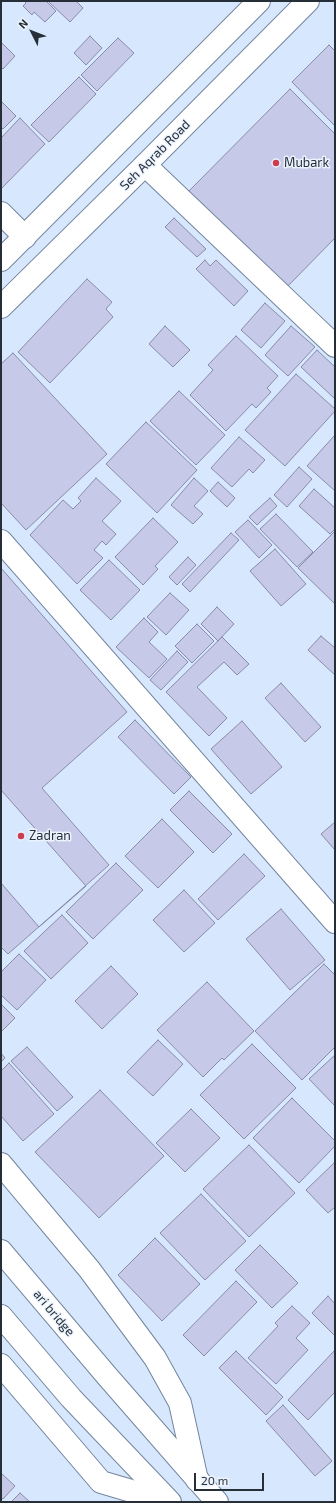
<!DOCTYPE html>
<html>
<head>
<meta charset="utf-8">
<style>
  body { margin:0 }
  #map { position:relative; width:336px; height:1503px; overflow:hidden; background:#d7e7fd; font-family:"Exo 2",sans-serif }
  canvas { display:block }
  .frame { position:absolute; inset:0; border:2px solid #262e38; pointer-events:none }
  .north { position:absolute; left:12px; top:12px; width:40px; height:40px; -webkit-text-stroke:3px #ebf3fe; paint-order:stroke; rotate:312deg; font-size:11px; font-weight:700; line-height:16px; text-align:center; color:#262e38 }
  .north::after { content:''; display:block; margin:auto; width:14px; height:18px; background:#262e38; clip-path:polygon(50% 0,100% 100%,50% 72%,0 100%) }
  .scale { position:absolute; left:194px; top:1473px; width:70px; height:18px; box-sizing:border-box; border:2px solid #262e38; border-top:0; padding-left:5px; font-size:12px; line-height:14px; white-space:nowrap; color:#262e38; -webkit-text-stroke:3px #ebf3fe; paint-order:stroke }
</style>
</head>
<body>
<div id="map">
<canvas width="336" height="1503"></canvas>
<div class="frame"></div>
<div class="north">N</div>
<div class="scale">20 m</div>
</div>
<script>
const context = document.querySelector('canvas').getContext('2d');
context.lineJoin = 'round';
function fillPath(path, color) { context.fillStyle = color; context.fill(path, 'evenodd'); }
const poly = rows => new Path2D(rows.map(r => 'M' + r).join(''));
function stroke(path, color, width, dash) { context.strokeStyle = color; context.lineWidth = width; context.lineCap = dash ? 'butt' : 'round'; context.setLineDash(dash || []); context.stroke(path); }
function write(font, color, halo, rows, align = 'center') {
  context.font = font + ' "Exo 2",sans-serif'; context.lineWidth = 3; context.setLineDash([]); context.textBaseline = 'middle'; context.strokeStyle = halo; context.fillStyle = color; for (const [text, x, y, turn = 0] of rows) {
    context.save(); context.translate(x, y); context.rotate((+turn || 0) * Math.PI / 180); context.textAlign = isNaN(turn) ? turn : align; if (halo) context.strokeText(text, 0, 0); context.fillText(text, 0, 0); context.restore();
  }
}
const building = poly([
  [24,1,46,1,56,11,45,22,34,12,32,15,23,6,26,3,24,1],
  [48,1,76,1,83,8,70,22,48,1],
  [90,36,102,48,86,65,74,53,90,36],
  [118,38,134,53,97,91,81,75,118,38],
  [1,42,15,56,3,69,1,67,1,42],
  [329,45,335,51,335,126,292,82,329,45],
  [79,77,96,94,49,142,31,125,79,77],
  [290,89,335,134,335,238,286,288,188,192,290,89],
  [1,101,16,116,3,129,1,127,1,101],
  [20,118,45,144,1,189,1,138,20,118],
  [174,218,206,249,197,257,165,227,174,218],
  [205,260,210,266,216,260,248,291,234,306,196,269,205,260],
  [87,279,112,302,106,309,113,317,50,383,18,352,87,279],
  [265,303,285,321,261,348,241,330,265,303],
  [165,326,190,350,173,367,149,344,165,326],
  [291,326,315,347,288,376,265,355,291,326],
  [236,336,278,376,267,388,271,392,256,408,252,404,226,431,190,395,213,370,208,365,236,336],
  [317,350,335,367,335,399,301,367,317,350],
  [13,353,107,454,26,530,1,503,1,364,13,353],
  [296,374,335,409,335,411,285,466,245,430,296,374],
  [179,391,225,435,196,465,150,421,179,391],
  [146,422,197,470,157,513,106,464,146,422],
  [335,435,335,488,334,490,307,466,335,435],
  [239,437,265,460,253,473,249,469,232,487,211,468,239,437],
  [299,467,312,479,287,507,274,495,299,467],
  [96,478,121,501,102,521,116,534,106,545,102,541,94,550,103,558,77,584,30,535,63,500,73,509,81,501,78,498,96,478],
  [194,478,208,491,194,506,203,514,193,524,171,505,194,478],
  [218,482,235,498,227,507,210,491,218,482],
  [314,489,335,508,335,529,330,534,299,506,314,489],
  [270,498,277,506,257,525,249,517,270,498],
  [276,514,313,552,297,567,260,529,276,514],
  [153,518,178,542,155,566,158,569,143,585,115,557,153,518],
  [248,520,272,545,259,558,235,532,248,520],
  [335,531,335,604,298,568,335,531],
  [231,533,239,540,190,592,182,584,231,533],
  [275,549,306,584,281,606,250,571,275,549],
  [188,557,196,565,177,585,169,577,188,557],
  [109,560,140,590,111,620,80,590,109,560],
  [1,568,127,712,42,788,109,865,8,954,1,947,1,568],
  [170,593,189,610,166,635,147,617,170,593],
  [217,607,234,624,218,641,201,624,217,607],
  [144,618,158,632,149,642,167,659,149,678,116,647,144,618],
  [197,624,214,641,192,663,175,646,197,624],
  [321,636,335,648,335,675,308,650,321,636],
  [222,637,249,664,237,675,224,662,197,687,227,718,209,736,166,692,222,637],
  [177,651,188,662,161,690,150,680,177,651],
  [281,683,321,727,305,742,265,698,281,683],
  [135,720,191,777,174,794,118,737,135,720],
  [242,721,282,767,251,794,211,749,242,721],
  [1,790,86,886,39,927,1,883,1,790],
  [189,791,232,834,213,853,170,810,189,791],
  [162,819,194,852,158,888,125,856,162,819],
  [335,822,335,850,321,834,335,822],
  [244,854,265,876,218,920,198,899,244,854],
  [116,863,143,890,93,939,66,912,116,863],
  [184,890,215,923,184,952,153,920,184,890],
  [281,909,325,960,290,990,246,939,281,909],
  [62,915,88,943,51,979,24,951,62,915],
  [19,954,46,980,17,1010,1,995,1,972,19,954],
  [324,964,335,975,335,1047,302,1080,255,1031,324,964],
  [111,966,138,994,102,1029,75,1001,111,966],
  [207,982,254,1031,224,1060,222,1058,203,1077,157,1030,207,982],
  [1,1004,15,1018,1,1032,1,1004],
  [158,1040,183,1064,153,1096,127,1072,158,1040],
  [252,1044,296,1088,244,1139,200,1095,252,1044],
  [27,1047,73,1097,57,1111,11,1061,27,1047],
  [1,1053,5,1058,1,1062,1,1053],
  [335,1055,335,1106,309,1079,335,1055],
  [9,1063,54,1114,23,1141,1,1116,1,1071,9,1063],
  [100,1090,164,1156,99,1218,35,1152,100,1090],
  [292,1098,335,1141,335,1146,299,1183,253,1138,292,1098],
  [191,1109,220,1138,185,1172,156,1143,191,1109],
  [249,1145,295,1193,249,1237,203,1189,249,1145],
  [334,1163,335,1164,335,1207,328,1213,306,1190,334,1163],
  [201,1194,246,1241,205,1280,160,1233,201,1194],
  [155,1238,200,1284,162,1321,118,1275,155,1238],
  [260,1245,298,1283,272,1308,235,1270,260,1245],
  [236,1281,257,1302,204,1356,183,1335,236,1281],
  [328,1296,335,1304,335,1336,312,1313,328,1296],
  [292,1306,310,1323,296,1338,308,1350,276,1384,248,1358,278,1326,275,1323,292,1306],
  [335,1350,335,1392,308,1420,288,1400,335,1350],
  [236,1351,283,1397,266,1415,219,1368,236,1351],
  [283,1405,332,1461,315,1476,266,1421,283,1405],
  [1,1473,15,1486,3,1499,1,1497,1,1473],
  [20,1493,30,1502,11,1502,20,1493]
]);
fillPath(building, '#c6c9e8');
stroke(building, '#888ba8', 1);
const minor = poly([
  [145,165,335,346],
  [1,213,25,237],
  [1,541,335,922]
]);
const primary = poly([
  [1,1251,107,1376,217,1502],
  [1,1316,71,1398,170,1502]
]);
const trunk = poly([
  [1,260,259,1],
  [1,307,145,165,308,1],
  [1,1164,89,1269,155,1358,180,1403,197,1480],
  [1,1365,101,1482,169,1502]
]);
stroke(minor, '#73859e', 24);
stroke(primary, '#73859e', 24);
stroke(trunk, '#73859e', 24);
stroke(minor, '#fff', 22);
stroke(primary, '#fff', 22);
stroke(trunk, '#fff', 22);
for (const [x, y, r, color] of [
  [276,163,4,"#cc3c4f"],
  [21,836,4,"#cc3c4f"]
]) { const dot = new Path2D(); dot.arc(x, y, r, 0, 2 * Math.PI); context.fillStyle = color; context.fill(dot); stroke(dot, '#ebf3fe', 1.5); }
write('13px', '#262e38', '#ebf3fe', [
  ["Seh Aqrab Road",155,155,-45],
  ["ari bridge",54,1313,50]
]);
write('13px', '#262e38', '#ebf3fe', [
  ["Mubark",284,163],
  ["Zadran",29,836]
], 'left');
</script>
</body>
</html>
